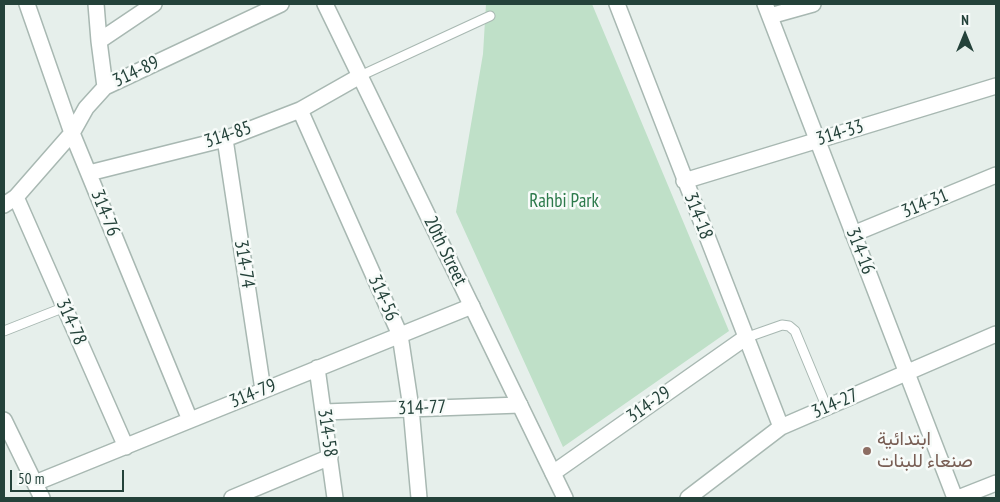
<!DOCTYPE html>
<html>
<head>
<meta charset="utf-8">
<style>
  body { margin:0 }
  #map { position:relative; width:1000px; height:502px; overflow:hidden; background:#e6efeb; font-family:"PT Sans Narrow",sans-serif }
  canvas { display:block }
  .frame { position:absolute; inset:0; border:5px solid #24423a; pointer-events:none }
  .north { position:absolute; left:940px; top:10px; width:50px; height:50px; -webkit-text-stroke:4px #f7fbf9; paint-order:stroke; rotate:0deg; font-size:14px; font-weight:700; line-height:20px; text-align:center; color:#24423a }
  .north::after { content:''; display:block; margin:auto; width:18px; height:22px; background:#24423a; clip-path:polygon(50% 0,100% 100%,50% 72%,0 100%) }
  .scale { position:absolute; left:10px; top:470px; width:114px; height:22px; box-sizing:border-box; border:2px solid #24423a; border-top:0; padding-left:6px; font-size:15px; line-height:18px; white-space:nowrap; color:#24423a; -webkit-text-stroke:4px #f7fbf9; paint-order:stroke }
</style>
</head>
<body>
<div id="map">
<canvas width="1000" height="502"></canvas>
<div class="frame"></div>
<div class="north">N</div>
<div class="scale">50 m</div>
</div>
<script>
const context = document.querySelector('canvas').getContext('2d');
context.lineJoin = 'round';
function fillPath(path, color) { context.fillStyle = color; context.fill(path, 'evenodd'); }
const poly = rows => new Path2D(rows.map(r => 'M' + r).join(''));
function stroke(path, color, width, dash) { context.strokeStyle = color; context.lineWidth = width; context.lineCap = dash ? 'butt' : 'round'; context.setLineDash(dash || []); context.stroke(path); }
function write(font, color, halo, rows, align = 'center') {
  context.font = font + ' "PT Sans Narrow",Vazirmatn,sans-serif'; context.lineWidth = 5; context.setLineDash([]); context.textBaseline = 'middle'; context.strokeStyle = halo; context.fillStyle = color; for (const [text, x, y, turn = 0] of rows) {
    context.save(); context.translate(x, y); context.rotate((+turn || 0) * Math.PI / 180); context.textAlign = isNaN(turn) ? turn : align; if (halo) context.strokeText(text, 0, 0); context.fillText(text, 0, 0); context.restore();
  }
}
fillPath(poly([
  [486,4,592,4,729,331,563,447,456,212,483,54]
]), '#bfe0c8');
const service = poly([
  [360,76,490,16],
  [4,331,65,307],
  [745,338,782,325,789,326,795,331,827,408]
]);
const minor = poly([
  [27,4,72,133,190,420],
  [96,4,99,41,105,87],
  [617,4,781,427],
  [765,4,955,498],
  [770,16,813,4],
  [99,41,154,4],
  [300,110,400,335,411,408,419,498],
  [225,139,263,390],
  [89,173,225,139,300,110,360,76],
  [684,181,996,86],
  [16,197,126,447],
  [4,205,16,197,72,133,86,108,105,87,281,4],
  [853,234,996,175],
  [317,368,335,498],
  [324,412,520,405],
  [4,420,42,498],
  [553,473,745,338],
  [35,483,472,306],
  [232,498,330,457],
  [688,498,781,427,996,334],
  [958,498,996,483]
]);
const tertiary = poly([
  [325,4,565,498]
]);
stroke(service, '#a8b8b2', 11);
stroke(minor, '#a8b8b2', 18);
stroke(tertiary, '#a8b8b2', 18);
stroke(service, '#fff', 9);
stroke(minor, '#fff', 15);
stroke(tertiary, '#fff', 15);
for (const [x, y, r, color] of [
  [867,451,5,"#8d6e63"]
]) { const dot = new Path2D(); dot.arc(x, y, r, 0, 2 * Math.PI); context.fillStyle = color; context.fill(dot); stroke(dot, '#f7fbf9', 2); }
write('19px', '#24423a', '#f7fbf9', [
  ["314-89",136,72,-25],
  ["314-33",840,133,-17],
  ["314-85",228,135,-18],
  ["314-31",925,204,-22],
  ["314-76",105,213,68],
  ["314-18",698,216,69],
  ["20th Street",445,251,64],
  ["314-16",860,251,69],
  ["314-74",244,264,81],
  ["314-56",383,298,66],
  ["314-78",71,322,66],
  ["314-79",253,394,-22],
  ["314-27",835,404,-23],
  ["314-29",649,405,-35],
  ["314-77",422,408,-2],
  ["314-58",327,433,82]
]);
write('19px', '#2d7a4b', '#f7fbf9', [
  ["Rahbi Park",564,202]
]);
write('19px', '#785e54', '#f7fbf9', [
  ["ابتدائية",877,440],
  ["صنعاء للبنات",877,462]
], 'left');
</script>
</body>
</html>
